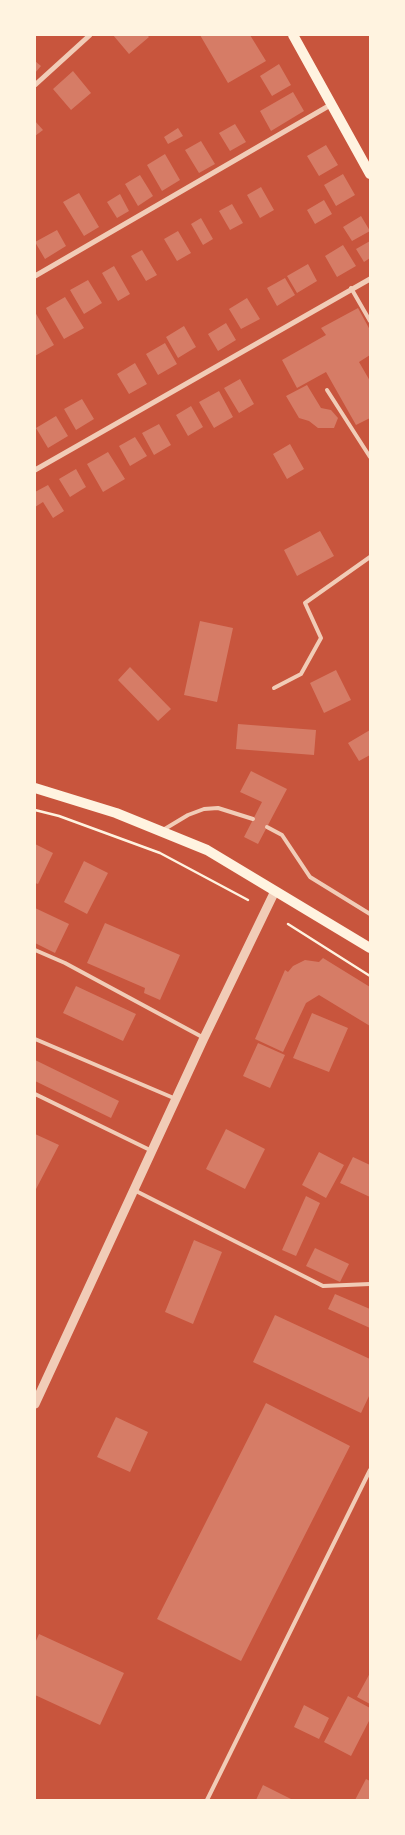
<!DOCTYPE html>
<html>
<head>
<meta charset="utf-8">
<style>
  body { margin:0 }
  #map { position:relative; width:405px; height:1835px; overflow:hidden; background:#c8553d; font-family:"Roboto Serif",serif }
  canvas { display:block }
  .frame { position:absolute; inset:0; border:36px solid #fff3e0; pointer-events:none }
</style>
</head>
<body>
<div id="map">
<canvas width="405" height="1835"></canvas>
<div class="frame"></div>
</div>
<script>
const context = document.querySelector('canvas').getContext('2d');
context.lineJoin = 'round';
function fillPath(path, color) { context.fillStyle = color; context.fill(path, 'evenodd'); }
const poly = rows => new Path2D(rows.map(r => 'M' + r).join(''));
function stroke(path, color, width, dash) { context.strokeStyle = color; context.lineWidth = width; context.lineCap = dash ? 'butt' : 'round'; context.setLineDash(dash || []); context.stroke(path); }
fillPath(poly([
  [113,35,147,35,149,37,129,54],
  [200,35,250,35,266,61,228,83],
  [35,61,41,66,35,73],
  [279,64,291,85,272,96,260,76],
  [73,71,91,93,71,110,53,89],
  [293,92,304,111,271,131,260,111],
  [35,121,43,130,35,136],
  [235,124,246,142,230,151,219,133],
  [178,128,183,136,168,144,164,137],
  [201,141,215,164,199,173,185,150],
  [326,145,338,165,319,176,307,156],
  [165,154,180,180,162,191,147,165],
  [343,174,355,195,336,206,324,185],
  [140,175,153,196,138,206,125,184],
  [261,187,274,210,260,218,247,195],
  [79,193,99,227,84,236,63,202],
  [120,194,129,211,117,218,107,202],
  [324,200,332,214,315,224,307,210],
  [232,204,243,223,230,230,219,211],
  [361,216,370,231,352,241,343,227],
  [201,218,213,239,203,245,191,224],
  [57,230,66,246,45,259,35,242],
  [178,231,191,253,177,261,164,239],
  [370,241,370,258,364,262,356,249],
  [343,245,356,266,337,277,325,256],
  [142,250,157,275,146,281,131,256],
  [308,264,317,281,297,293,287,276],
  [114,266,130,294,118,301,102,273],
  [285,278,295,295,277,306,267,288],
  [88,280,102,303,84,314,70,290],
  [65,297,84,328,64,339,46,308],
  [247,298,260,319,241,329,229,309],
  [358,308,370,330,370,355,359,362,370,381,370,418,356,425,326,372,297,388,282,360,326,335,321,328],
  [35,312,54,345,35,356],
  [226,323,236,340,218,351,208,334],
  [184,326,196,347,178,358,166,337],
  [165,343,177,364,158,375,146,354],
  [135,363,147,384,129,394,117,374],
  [240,379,254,404,239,413,224,388],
  [307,385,321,408,331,410,338,418,334,428,318,428,309,421,299,418,286,396],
  [219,391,233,417,214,428,199,402],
  [82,399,94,419,76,430,64,409],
  [191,406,203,427,188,436,176,415],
  [56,416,68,436,48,448,36,428],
  [159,424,171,445,154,455,142,433],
  [135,437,147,456,130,466,119,446],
  [290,444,304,469,287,479,273,454],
  [108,452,125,479,103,492,87,464],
  [76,469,86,487,70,497,59,479],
  [48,485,64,511,53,518,43,502,35,507,35,492],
  [320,531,334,556,297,576,284,550],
  [200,621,233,628,217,702,184,695],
  [130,667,171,709,158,721,118,680],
  [336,670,351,700,324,713,310,683],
  [238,724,316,730,314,755,236,749],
  [370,730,370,755,359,761,348,743],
  [251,771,287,789,258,844,244,837,262,802,240,792],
  [35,844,53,853,38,884,35,883],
  [84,861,108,873,87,914,64,902],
  [35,908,69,924,55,953,35,943],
  [105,923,180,955,160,1000,144,993,145,988,87,963],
  [323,958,370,987,370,1026,319,995,306,1003,283,1052,255,1039,285,970,288,972,293,966,305,960,319,962],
  [76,986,136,1014,123,1041,63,1013],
  [312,1013,348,1028,329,1072,293,1058],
  [258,1043,285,1055,270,1088,243,1076],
  [35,1060,119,1101,111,1118,35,1081],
  [226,1129,265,1149,245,1189,206,1169],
  [35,1134,59,1145,35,1191],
  [319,1152,344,1165,326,1198,302,1185],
  [353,1157,370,1165,370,1197,340,1183],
  [306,1196,320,1203,296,1256,282,1250],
  [194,1240,222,1252,193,1324,165,1312],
  [315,1248,349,1264,340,1282,306,1266],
  [335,1294,370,1309,370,1328,328,1309],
  [275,1315,370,1359,370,1394,361,1413,253,1362],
  [266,1403,350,1446,241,1661,157,1619],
  [116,1417,148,1432,130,1472,97,1457],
  [39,1634,124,1673,100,1725,35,1695,35,1643],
  [370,1673,370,1704,357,1697],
  [348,1696,370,1708,370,1719,351,1756,324,1742],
  [304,1705,329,1718,319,1739,294,1727],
  [366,1779,370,1781,370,1800,355,1800],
  [263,1785,293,1800,256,1800]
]), '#d67c66');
stroke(poly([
  [35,810,59,816,160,853,248,900],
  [288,924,370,976]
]), '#fff3e0', 2.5);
stroke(poly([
  [351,288,370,321],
  [327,390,370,457],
  [274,688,301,674,321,638,305,603,370,557],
  [267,827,282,835,310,877,370,914],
  [163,830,188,815,204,809,218,808,253,819],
  [35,950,65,963,204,1038],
  [35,1039,176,1099],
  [35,1094,152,1151],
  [134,1190,323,1286,370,1284],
  [207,1800,370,1470]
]), '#f1ccb7', 4);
stroke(poly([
  [35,85,90,35],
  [35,276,332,104],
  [35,470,370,279]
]), '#f1ccb7', 5);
stroke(poly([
  [35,1404,204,1038,275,891]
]), '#f1ccb7', 9);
stroke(poly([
  [293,35,370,174],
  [35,788,116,813,207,850,370,948]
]), '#fff3e0', 10);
</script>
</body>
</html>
